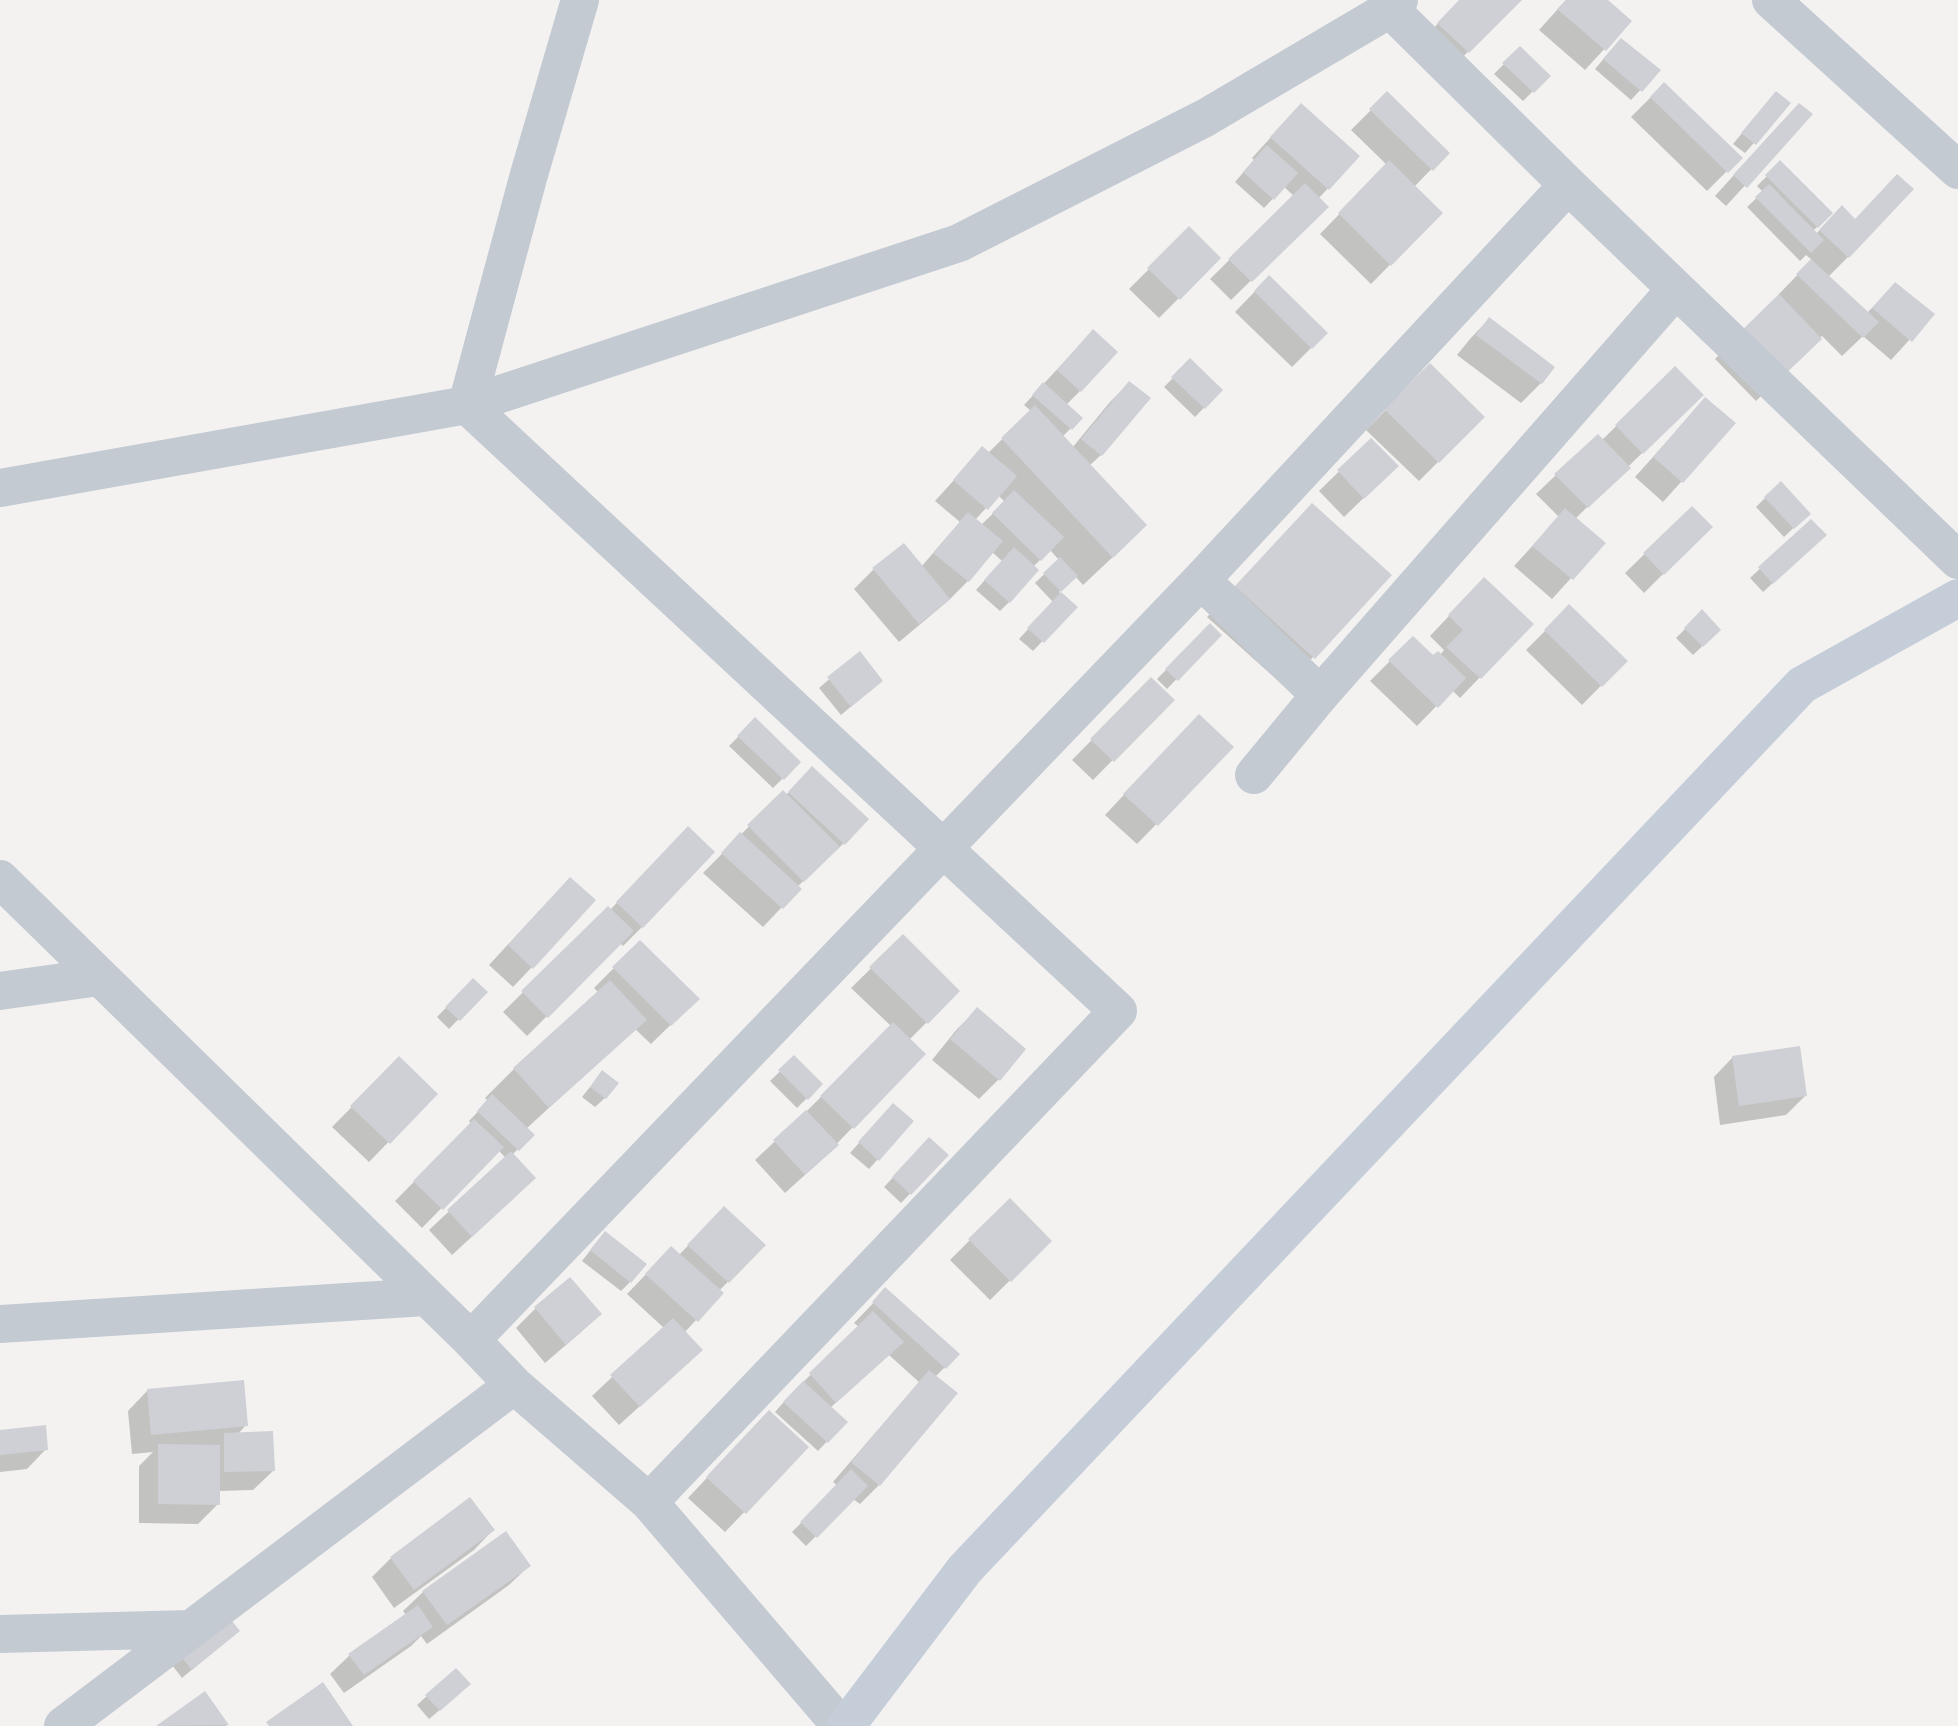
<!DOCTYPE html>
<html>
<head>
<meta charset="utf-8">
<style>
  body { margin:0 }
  canvas { display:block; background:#f3f2f1 }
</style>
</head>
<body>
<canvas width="1958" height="1726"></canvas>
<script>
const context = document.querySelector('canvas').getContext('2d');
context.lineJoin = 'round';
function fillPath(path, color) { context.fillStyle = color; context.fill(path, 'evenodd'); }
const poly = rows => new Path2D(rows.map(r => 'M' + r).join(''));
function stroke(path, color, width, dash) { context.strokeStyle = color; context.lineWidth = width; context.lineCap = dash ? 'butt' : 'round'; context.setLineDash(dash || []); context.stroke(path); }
fillPath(poly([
  [1461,0,1519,0,1448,72,1419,43],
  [1566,0,1605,0,1630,21,1585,70,1539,30],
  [1520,48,1548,76,1523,101,1494,74],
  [1612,49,1658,71,1631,100,1595,69],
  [1664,84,1740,158,1707,191,1631,117],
  [1387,94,1447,153,1414,187,1441,213,1371,284,1320,234,1387,165,1351,130],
  [1767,103,1789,103,1745,153,1733,144],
  [1810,115,1726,206,1715,196,1780,124],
  [1282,125,1358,156,1318,199,1326,207,1231,300,1210,279,1294,196,1284,187,1264,208,1235,182,1254,160,1252,158],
  [1780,163,1831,213,1813,231,1816,234,1842,208,1848,257,1828,277,1867,313,1895,284,1932,315,1891,360,1863,336,1842,356,1822,336,1756,401,1715,359,1779,296,1778,295,1812,260,1806,255,1800,261,1747,207,1763,192,1757,186],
  [1189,229,1219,258,1159,318,1129,289],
  [1269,277,1326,333,1292,367,1235,312],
  [1489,319,1553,367,1541,383,1521,403,1457,355,1470,339],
  [1074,351,1080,391,1066,405,1081,418,1062,437,1072,448,1110,402,1129,383,1101,455,1089,466,1116,554,1083,585,1075,576,1059,592,1075,607,1033,651,1019,639,1053,602,1035,583,1059,560,1050,550,1033,567,1009,602,1000,611,976,590,1002,561,992,552,968,581,948,601,899,642,854,589,874,569,921,567,960,522,935,501,983,448,988,453,1031,411,1024,405],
  [998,495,1005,502,981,525,975,520],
  [1190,361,1221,390,1195,417,1164,387],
  [1430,365,1483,417,1419,481,1366,430],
  [1675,369,1701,395,1575,519,1603,543,1552,599,1514,566,1559,517,1536,494,1556,475,1602,440],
  [1705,399,1734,423,1663,502,1635,477],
  [1371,440,1377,485,1344,517,1319,491],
  [1765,498,1808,514,1784,537,1756,507],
  [1692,508,1710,527,1644,593,1625,573],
  [1811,521,1815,544,1763,592,1750,578],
  [1283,535,1390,575,1285,687,1207,617],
  [1465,599,1531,624,1460,698,1452,690,1417,726,1370,681,1413,638,1433,658,1440,655,1444,650,1430,636],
  [1569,607,1625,661,1582,705,1526,650],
  [1702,612,1719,630,1693,655,1676,638],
  [1210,626,1219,635,1167,689,1157,679],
  [859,654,881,681,841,715,819,688],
  [1151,680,1172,700,1093,780,1072,760],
  [755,720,799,762,773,788,729,746],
  [1179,736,1231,747,1137,844,1105,815],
  [812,768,844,843,797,887,799,889,763,927,703,873,783,792,786,795],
  [669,848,642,927,623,946,620,943,527,1036,503,1012,608,908,610,910],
  [550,899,532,967,513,987,489,965],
  [903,937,958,991,909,1040,924,1054,817,1164,785,1193,755,1160,802,1116,891,1026,851,988],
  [640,942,697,999,651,1044,635,1029,526,1129,532,1135,512,1155,514,1198,452,1255,429,1230,506,1158,498,1150,422,1228,395,1201,471,1124,469,1121,488,1101,485,1098,514,1069,599,993,594,988],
  [473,980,485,992,449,1029,437,1017],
  [977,1010,999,1079,979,1099,932,1060,957,1029],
  [1733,1057,1806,1095,1786,1115,1720,1125,1714,1077],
  [794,1058,821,1084,797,1108,770,1081],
  [399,1059,435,1094,369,1162,332,1127],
  [602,1072,605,1098,595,1107,582,1097],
  [884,1115,878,1159,869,1169,850,1153],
  [929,1139,947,1155,901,1203,884,1187],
  [1010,1200,1050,1241,990,1300,950,1260],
  [705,1228,763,1245,719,1291,721,1293,684,1333,681,1369,619,1425,592,1396,664,1328,627,1294,652,1268,679,1255],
  [596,1243,630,1282,621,1291,582,1261],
  [570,1279,600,1314,580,1333,545,1363,516,1328,535,1309],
  [886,1290,958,1354,935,1377,879,1485,860,1504,853,1499,806,1546,792,1532,838,1486,833,1482,919,1382,889,1355,830,1408,845,1422,818,1451,775,1412,791,1394,859,1327,854,1323],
  [147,1391,246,1425,238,1434,273,1471,253,1490,218,1491,218,1504,198,1524,139,1523,139,1466,153,1452,132,1454,128,1411],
  [0,1432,46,1449,27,1469,0,1472],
  [750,1432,807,1447,725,1532,688,1498],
  [493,1530,474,1550,394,1608,372,1577,391,1558],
  [505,1533,529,1566,509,1585,427,1644,421,1636,411,1646,344,1693,330,1674,350,1655,406,1615,403,1611,423,1592],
  [238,1631,182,1678,172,1665,181,1656],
  [456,1670,459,1694,429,1719,417,1705],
  [204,1693,227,1725,226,1726,159,1726]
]), '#0003');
fillPath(poly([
  [1459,0,1522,0,1469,53,1437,23],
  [1566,0,1608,0,1632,21,1606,51,1557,9],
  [1621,38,1661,70,1642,92,1603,59],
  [1520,46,1551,76,1534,93,1502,63],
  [1664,82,1743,158,1728,173,1650,97],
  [1387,91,1450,153,1433,171,1369,109],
  [1776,91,1791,103,1756,145,1741,133],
  [1301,103,1360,156,1329,190,1270,137],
  [1799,103,1813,114,1747,188,1733,175],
  [1267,145,1298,173,1274,200,1243,172],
  [1389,160,1443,213,1391,266,1338,213],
  [1780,160,1833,213,1818,228,1765,175],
  [1897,174,1914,189,1849,258,1819,230,1842,205,1855,219],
  [1305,183,1329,207,1252,282,1228,259],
  [1769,184,1824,240,1811,253,1755,197],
  [1189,226,1221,258,1180,300,1147,268],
  [1811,259,1879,322,1863,338,1796,274],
  [1269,275,1328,333,1312,349,1254,291],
  [1895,282,1935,314,1912,342,1872,308],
  [1779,294,1822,339,1776,383,1733,339],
  [1489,317,1555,367,1542,384,1476,335],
  [1093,329,1118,352,1081,392,1057,370],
  [1190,358,1223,390,1205,409,1171,377],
  [1430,363,1485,417,1439,463,1384,409],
  [1675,366,1704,395,1643,454,1615,425],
  [1129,381,1151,398,1102,456,1081,439],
  [1043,382,1083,418,1072,430,1032,395],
  [1705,397,1736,423,1683,483,1653,457],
  [1035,405,1147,525,1113,558,1001,438],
  [1598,434,1631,468,1588,508,1554,474],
  [1371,438,1399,466,1364,499,1337,470],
  [982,446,1017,476,988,510,953,480],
  [1781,481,1811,514,1794,529,1764,497],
  [1014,490,1064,537,1041,561,992,513],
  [1312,503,1392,575,1315,659,1235,586],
  [1692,506,1713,527,1664,575,1643,553],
  [1565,508,1606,543,1573,580,1532,546],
  [968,512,1003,541,969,582,933,553],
  [1811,519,1827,535,1773,584,1758,567],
  [904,543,950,599,919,624,872,568],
  [1014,547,1039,570,1010,603,984,580],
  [1060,557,1078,576,1061,592,1043,573],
  [1484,577,1534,624,1481,679,1446,647,1463,630,1448,615],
  [1061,592,1078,607,1044,643,1027,628],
  [1569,604,1628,661,1602,687,1544,630],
  [1702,609,1721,630,1703,647,1684,628],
  [1210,623,1222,635,1178,681,1165,669],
  [1413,636,1433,655,1438,651,1466,678,1438,708,1388,660],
  [860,651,883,681,851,707,827,677],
  [1151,677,1175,700,1114,762,1090,739],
  [1199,714,1234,747,1158,826,1123,794],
  [755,717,801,762,784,780,737,736],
  [812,766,869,819,845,845,788,792],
  [783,790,840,847,804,882,747,825],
  [688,826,715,852,643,928,616,902],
  [740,832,802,889,783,909,721,853],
  [570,877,596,900,533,969,508,945],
  [608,906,634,931,548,1018,521,991],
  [903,934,960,991,928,1024,869,967],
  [640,940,700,999,671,1026,612,967],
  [473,978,488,992,460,1021,445,1007],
  [610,980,647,1020,549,1108,513,1068],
  [977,1007,1026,1049,1000,1081,950,1039],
  [893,1022,926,1054,854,1129,820,1096],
  [1800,1046,1807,1096,1739,1106,1732,1056],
  [794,1055,823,1084,808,1100,778,1070],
  [399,1056,438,1094,390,1144,350,1106],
  [602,1070,619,1083,606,1099,590,1087],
  [492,1094,535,1135,519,1151,477,1111],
  [893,1103,914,1121,879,1161,858,1142],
  [806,1110,839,1145,805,1175,773,1140],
  [474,1119,504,1147,443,1210,413,1181],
  [929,1137,949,1155,911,1195,892,1177],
  [511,1151,536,1178,472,1237,447,1210],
  [1010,1198,1052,1241,1011,1282,968,1239],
  [724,1206,766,1245,729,1283,687,1245],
  [605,1231,647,1264,631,1283,590,1250],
  [671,1246,724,1293,698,1322,645,1274],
  [570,1277,602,1314,566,1345,534,1307],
  [885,1287,960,1354,946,1369,872,1302],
  [873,1311,904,1342,836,1403,809,1373],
  [673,1318,703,1350,640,1407,610,1375],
  [929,1370,958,1393,880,1486,851,1462],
  [244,1380,248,1426,151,1435,147,1389],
  [803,1381,848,1422,828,1443,783,1402],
  [769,1410,809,1447,746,1514,706,1477],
  [46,1425,48,1450,0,1455,0,1430],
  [273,1431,275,1471,224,1472,224,1433],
  [158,1444,220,1445,220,1505,158,1504],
  [851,1469,868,1486,817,1538,800,1522],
  [470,1497,495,1530,414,1590,390,1557],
  [506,1531,531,1566,447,1625,422,1591],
  [418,1605,433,1627,364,1675,348,1654],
  [229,1617,240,1631,192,1670,180,1655],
  [456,1668,471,1684,440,1711,425,1695],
  [323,1682,353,1726,269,1726,266,1722],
  [205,1691,229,1725,156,1726]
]), '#ced0d5');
stroke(poly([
  [580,0,528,178,467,405,1118,1011,649,1502],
  [1771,0,1958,170],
  [1390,9,1568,185,1958,560],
  [0,488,467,405,959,243,1205,118,1390,9,1399,0],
  [1201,580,1320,695],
  [1254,775,1320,695,1676,289],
  [0,879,471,1340,514,1385,649,1502,841,1726],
  [0,991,99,977],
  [0,1324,425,1297],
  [471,1340,1201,580,1568,185],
  [0,1634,191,1629],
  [63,1726,514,1385]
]), '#c3cad2', 38);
stroke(poly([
  [846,1726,965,1569,1802,685,1958,598]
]), '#c5cdd9', 38);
</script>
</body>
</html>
